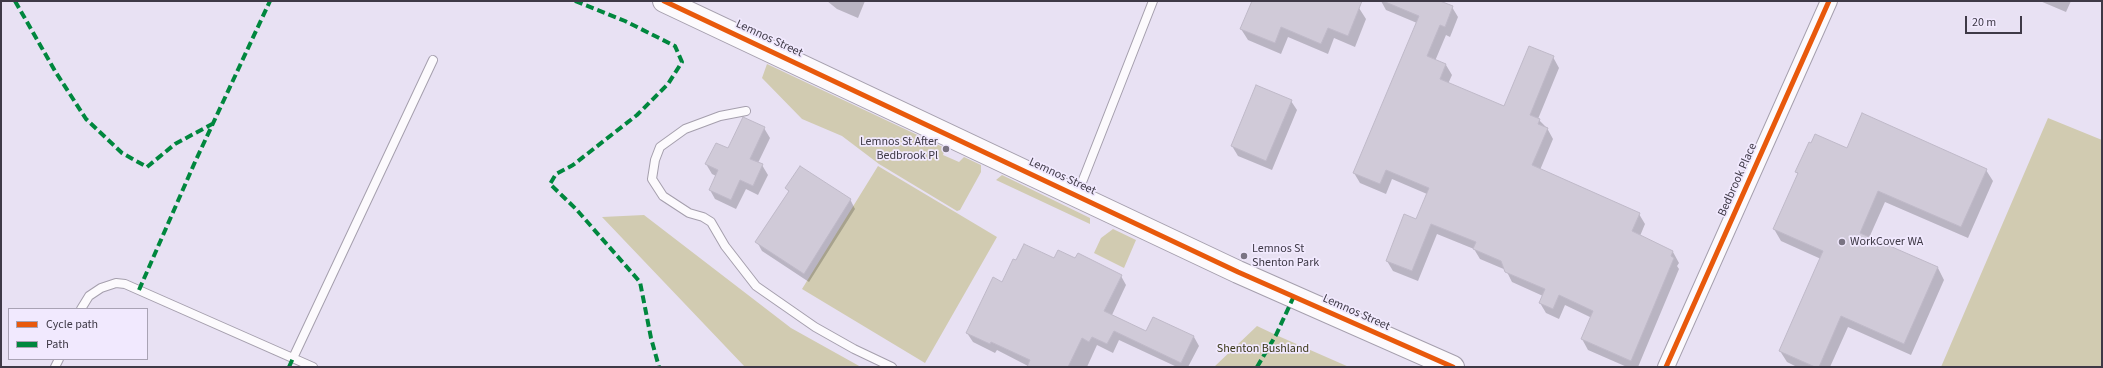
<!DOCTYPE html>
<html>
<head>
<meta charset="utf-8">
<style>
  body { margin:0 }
  #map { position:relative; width:2103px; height:368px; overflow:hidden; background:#e8e1f3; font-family:"Source Sans 3",sans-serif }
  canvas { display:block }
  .frame { position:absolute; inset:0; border:2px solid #3e3946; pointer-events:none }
  .legend { position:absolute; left:8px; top:308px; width:140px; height:52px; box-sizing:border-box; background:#f1e9fe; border:1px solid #a9a3b4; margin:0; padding:5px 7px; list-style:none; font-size:12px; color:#3e3946 }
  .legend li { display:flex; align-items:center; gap:8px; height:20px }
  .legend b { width:20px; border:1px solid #a9a3b4 }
  .scale { position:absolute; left:1965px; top:16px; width:57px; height:18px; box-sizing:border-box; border:2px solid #3e3946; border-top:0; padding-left:5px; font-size:12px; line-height:14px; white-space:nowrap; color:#3e3946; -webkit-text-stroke:3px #f1e9fe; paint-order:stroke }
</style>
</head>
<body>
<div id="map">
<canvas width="2103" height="368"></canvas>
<div class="frame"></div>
<ul class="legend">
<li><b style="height:5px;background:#e8590c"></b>Cycle path</li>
<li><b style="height:5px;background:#00873e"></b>Path</li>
</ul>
<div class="scale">20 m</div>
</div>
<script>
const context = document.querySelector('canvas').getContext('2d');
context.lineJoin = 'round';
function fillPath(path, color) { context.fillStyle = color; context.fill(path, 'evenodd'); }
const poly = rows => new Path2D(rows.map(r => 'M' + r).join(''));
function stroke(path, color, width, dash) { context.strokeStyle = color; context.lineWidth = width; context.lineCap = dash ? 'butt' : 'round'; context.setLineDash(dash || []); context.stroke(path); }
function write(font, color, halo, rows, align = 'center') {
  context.font = font + ' "Source Sans 3",sans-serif'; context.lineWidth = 3.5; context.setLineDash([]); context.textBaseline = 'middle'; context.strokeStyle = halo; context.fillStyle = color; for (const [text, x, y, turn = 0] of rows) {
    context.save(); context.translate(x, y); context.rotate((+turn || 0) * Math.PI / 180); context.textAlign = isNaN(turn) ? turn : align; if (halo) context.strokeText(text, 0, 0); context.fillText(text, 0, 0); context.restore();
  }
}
fillPath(poly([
  [767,64,945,148,943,155,959,162,964,157,981,165,981,172,960,210,957,211,879,164,842,136,802,119,762,78],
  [2048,118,2102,140,2102,367,1941,367],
  [878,166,997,237,925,363,802,289],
  [1002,175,1090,218,1090,224,996,180],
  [644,215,791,328,861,367,745,367,602,217],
  [1113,229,1136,240,1124,268,1094,253,1101,238],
  [1257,326,1276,335,1349,367,1214,367]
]), '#d1cbb1');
fillPath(poly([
  [827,1,865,1,858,18,837,9],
  [1253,1,1345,1,1359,8,1366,19,1355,47,1334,38,1328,54,1288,37,1281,54,1248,40,1241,29],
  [1381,1,1437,1,1452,7,1458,17,1450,37,1446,35,1435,61,1446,65,1452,75,1448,84,1505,107,1553,57,1559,68,1538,119,1547,128,1553,139,1540,170,1639,214,1645,224,1640,236,1673,252,1679,263,1677,266,1679,269,1638,367,1627,367,1588,350,1582,339,1592,318,1565,305,1559,319,1546,313,1540,303,1543,296,1512,282,1506,270,1480,259,1474,249,1437,234,1418,281,1393,271,1387,261,1417,220,1427,194,1392,179,1386,194,1360,183,1354,173,1417,23,1386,10],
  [2040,1,2071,1,2066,12],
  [1291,101,1297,110,1272,170,1238,156,1232,146],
  [764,128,770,138,758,163,762,165,768,175,758,195,746,189,736,209,715,199,710,190,716,176,712,174,706,164],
  [1847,149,1986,170,1993,181,1968,238,1885,202,1869,238,1938,268,1944,280,1911,355,1848,327,1830,367,1797,367,1787,362,1780,351,1821,259,1781,241,1774,229,1798,175,1797,172],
  [786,188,850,199,855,209,809,282,762,251,757,242,789,192],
  [1054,260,1076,260,1121,276,1126,285,1112,315,1146,332,1153,318,1194,337,1199,346,1188,367,1177,367,1119,340,1113,353,1097,345,1087,367,1028,367,1028,366,997,350,995,353,973,342,967,333,1002,283]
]), '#0003');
const building = poly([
  [1252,1,1362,1,1348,36,1328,28,1321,44,1281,27,1275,43,1240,29,1252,1],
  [1383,1,1440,1,1453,6,1445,27,1440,25,1427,56,1446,64,1440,79,1504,106,1529,46,1554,56,1530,115,1540,119,1538,124,1548,128,1532,165,1640,213,1632,231,1673,251,1671,256,1674,258,1631,361,1581,339,1593,311,1559,295,1553,309,1539,303,1545,289,1505,272,1501,261,1473,249,1476,242,1431,224,1412,271,1386,261,1404,214,1416,219,1429,188,1386,170,1380,184,1353,173,1419,16,1383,1],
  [1256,85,1292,100,1266,161,1231,146,1256,85],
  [1862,113,1987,169,1961,227,1878,191,1860,233,1938,267,1904,344,1841,316,1819,367,1815,367,1779,351,1823,251,1773,229,1798,173,1795,172,1809,142,1811,143,1815,134,1847,148,1862,113],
  [743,117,765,127,750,159,763,164,753,186,740,180,731,200,709,190,718,170,705,164,716,143,728,148,743,117],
  [800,166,851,199,804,274,755,242,789,191,785,188,800,166],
  [1024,244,1054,258,1058,250,1075,258,1078,253,1122,275,1104,311,1146,331,1153,317,1194,336,1181,363,1114,331,1107,344,1092,337,1089,342,1082,338,1068,367,1027,367,1030,360,991,342,990,344,966,333,993,277,1002,282,1013,259,1016,260,1024,244]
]);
fillPath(building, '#d0cad8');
stroke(building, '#bfb9c8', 1);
const lane = poly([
  [746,111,720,116,685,129,660,147,655,160,652,179,663,196,689,213,703,217,711,222,725,246,756,286,815,327,854,349,892,367],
  [1077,195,1153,1],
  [81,309,89,296,101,288,116,283,125,284,313,367],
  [293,358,433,60],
  [55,367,59,359]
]);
const street = poly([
  [1666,367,1829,1]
]);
const secondary = poly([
  [664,1,1238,272,1453,367]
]);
stroke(lane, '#a59fad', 10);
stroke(street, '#a59fad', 18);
stroke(secondary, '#a59fad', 24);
stroke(lane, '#fcfafd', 8);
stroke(street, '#fcfafd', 16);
stroke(secondary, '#fcfafd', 22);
stroke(poly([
  [15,1,55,71,86,119,122,153,147,167,175,144,214,123],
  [575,1,625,21,675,46,682,62,668,84,637,115,573,165,556,174,550,184,576,209,640,282,651,338,659,367],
  [139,290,195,162,270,1],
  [289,367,293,358],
  [1257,367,1276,335,1294,296]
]), '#00873e', 4, [8, 4]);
stroke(poly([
  [664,1,1238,272,1453,367],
  [1666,367,1829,1]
]), '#e8590c', 5);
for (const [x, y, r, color] of [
  [946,149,4,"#7a7483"],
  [1842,242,4,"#7a7483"],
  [1244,256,4,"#7a7483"]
]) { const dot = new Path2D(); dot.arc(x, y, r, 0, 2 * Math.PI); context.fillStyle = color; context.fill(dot); stroke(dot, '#f1e9fe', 1.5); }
write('12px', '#3e3946', '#f1e9fe', [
  ["Lemnos Street",769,39,25],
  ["Lemnos Street",1062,177,25],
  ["Bedbrook Place",1738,180,-66],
  ["Lemnos Street",1356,313,24]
]);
write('12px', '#3e3946', '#f1e9fe', [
  ["Lemnos St After",938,142,"right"],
  ["Bedbrook Pl",938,156,"right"],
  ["WorkCover WA",1850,242],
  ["Lemnos St",1252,249],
  ["Shenton Park",1252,263]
], 'left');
write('12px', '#3a3717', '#f1e9fe', [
  ["Shenton Bushland",1263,349]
]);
</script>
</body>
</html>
